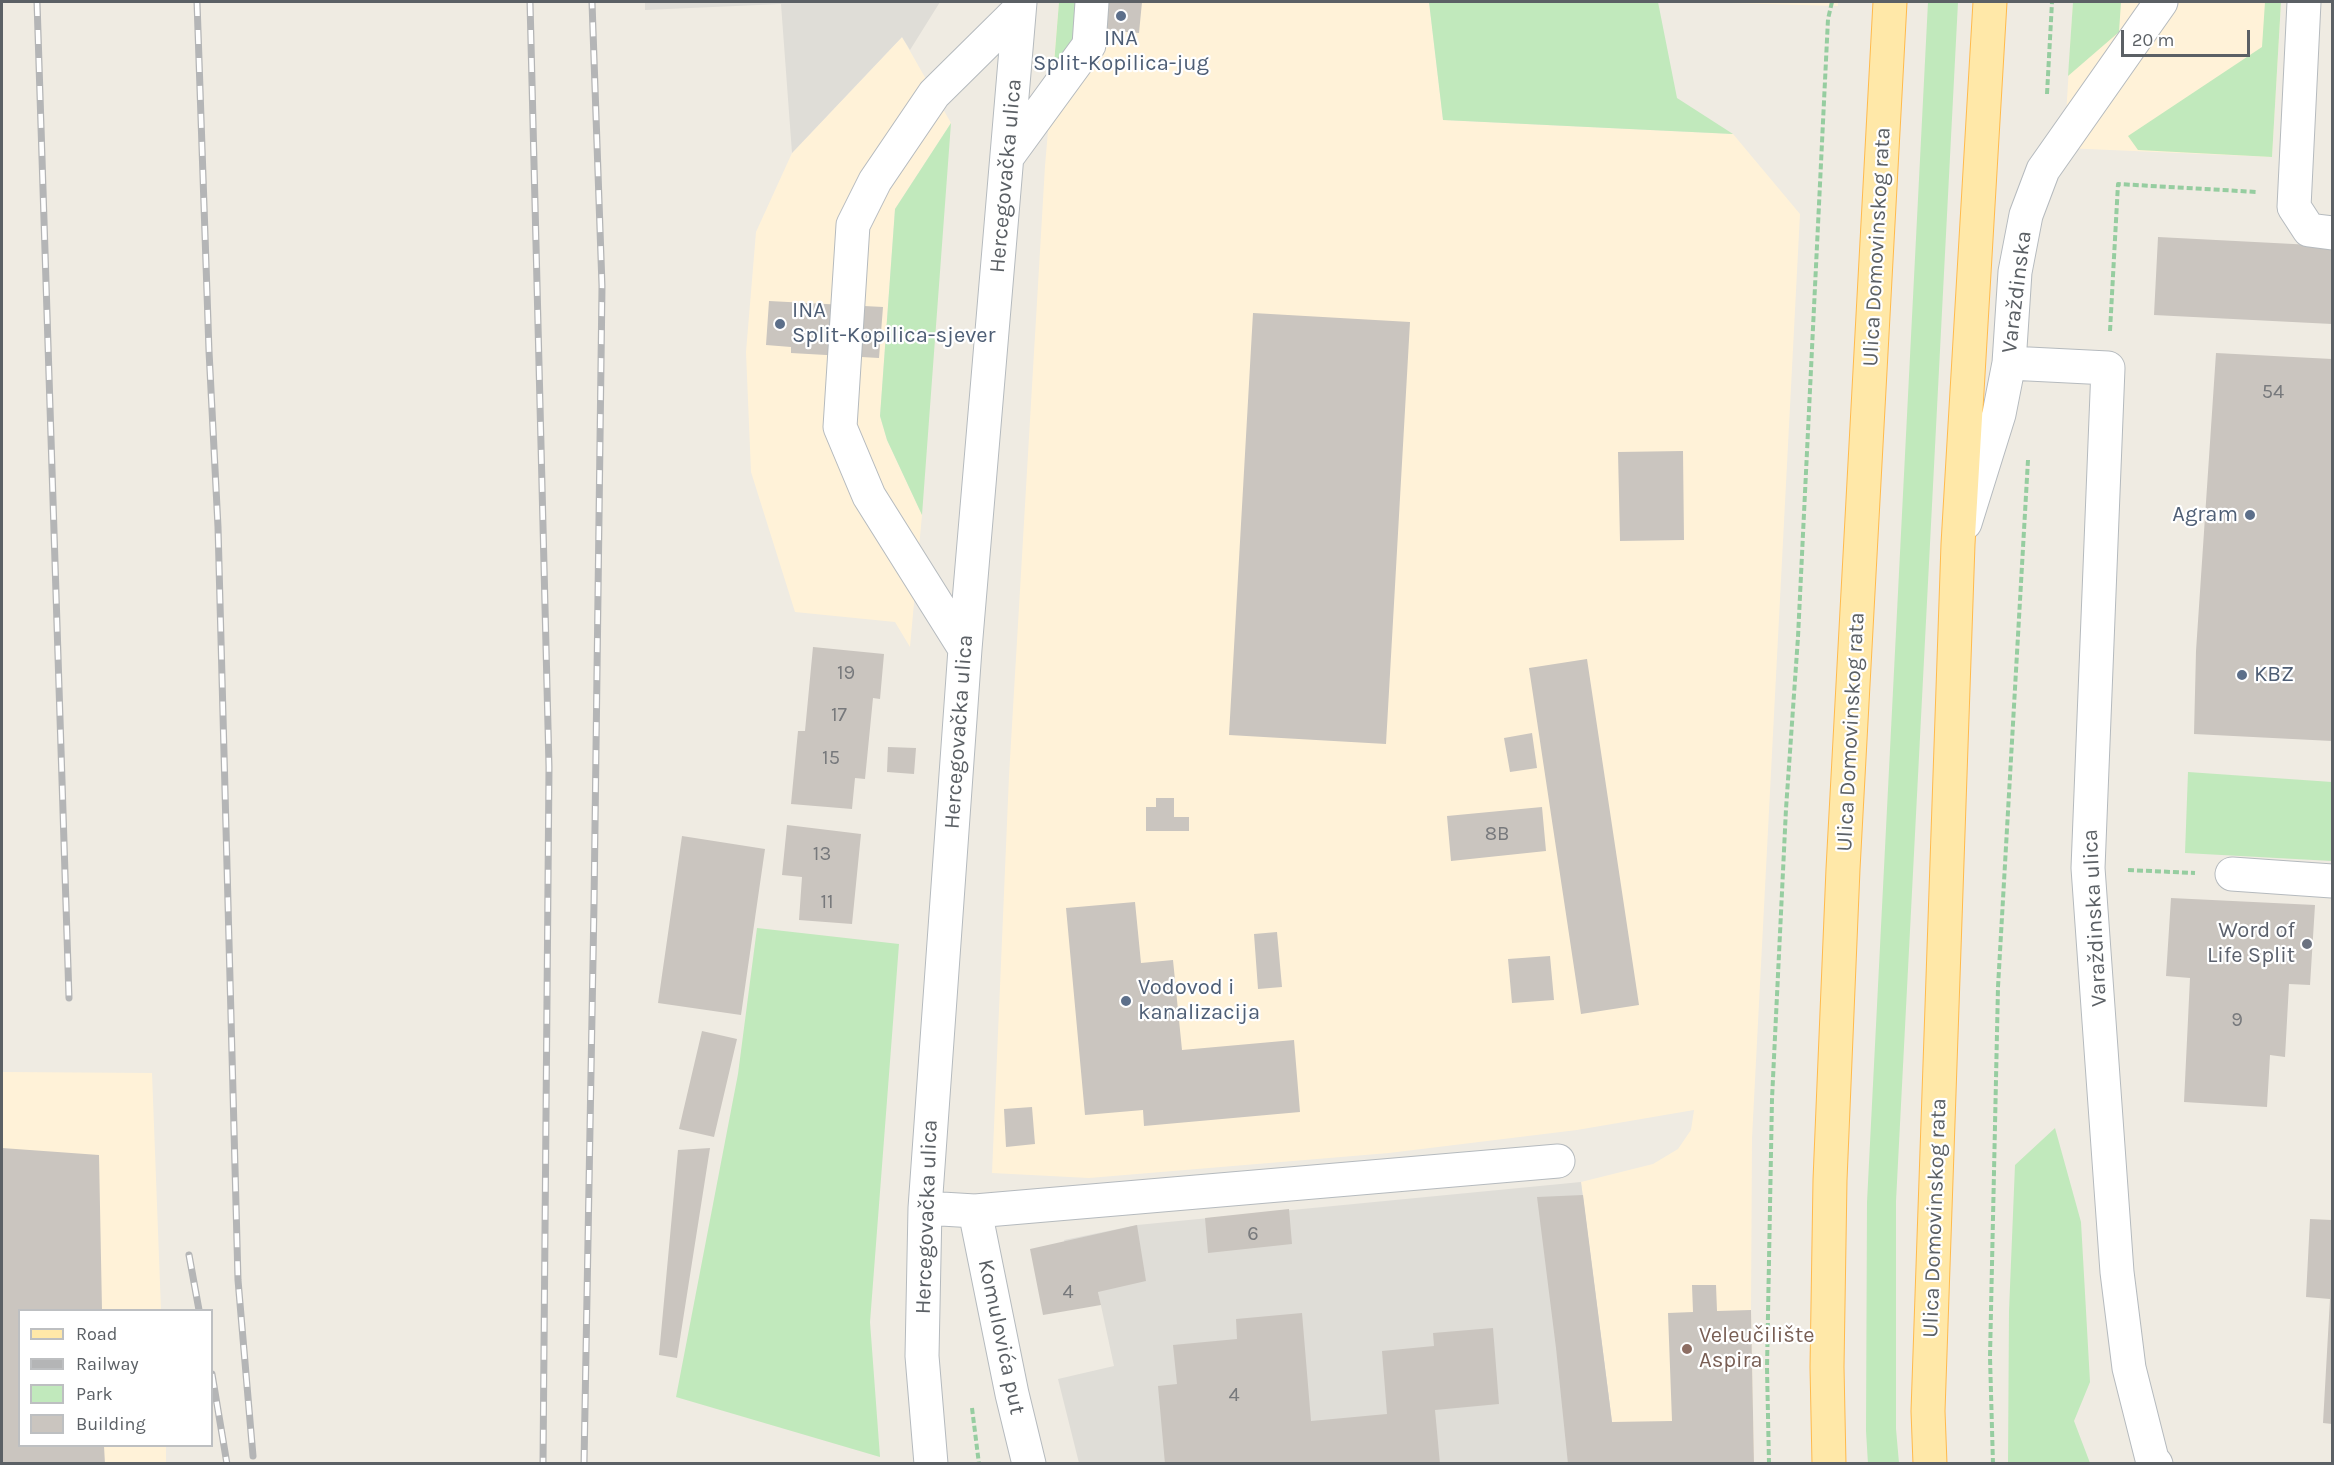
<!DOCTYPE html>
<html>
<head>
<meta charset="utf-8">
<style>
  body { margin:0 }
  #map { position:relative; width:2334px; height:1465px; overflow:hidden; background:#efebe2; font-family:Karla,sans-serif }
  canvas { display:block }
  .frame { position:absolute; inset:0; border:3px solid #5b6065; pointer-events:none }
  .legend { position:absolute; left:18px; top:1309px; width:195px; height:138px; box-sizing:border-box; background:#fff; border:2px solid #bdbfc1; margin:0; padding:8px 10px; list-style:none; font-size:18px; color:#5b6065 }
  .legend li { display:flex; align-items:center; gap:12px; height:30px }
  .legend b { width:30px; border:2px solid #bdbfc1 }
  .scale { position:absolute; left:2121px; top:30px; width:129px; height:27px; box-sizing:border-box; border:3px solid #5b6065; border-top:0; padding-left:8px; font-size:18px; line-height:21px; white-space:nowrap; color:#5b6065; -webkit-text-stroke:4px #fff; paint-order:stroke }
</style>
</head>
<body>
<div id="map">
<canvas width="2334" height="1465"></canvas>
<div class="frame"></div>
<ul class="legend">
<li><b style="height:8px;background:#ffe8a8"></b>Road</li>
<li><b style="height:8px;background:#b4b5b6"></b>Railway</li>
<li><b style="height:16px;background:#c1e9bc"></b>Park</li>
<li><b style="height:16px;background:#cac5bf"></b>Building</li>
</ul>
<div class="scale">20 m</div>
</div>
<script>
const context = document.querySelector('canvas').getContext('2d');
context.lineJoin = 'round';
function fillPath(path, color) { context.fillStyle = color; context.fill(path, 'evenodd'); }
const poly = rows => new Path2D(rows.map(r => 'M' + r).join(''));
function stroke(path, color, width, dash) { context.strokeStyle = color; context.lineWidth = width; context.lineCap = dash ? 'butt' : 'round'; context.setLineDash(dash || []); context.stroke(path); }
function write(font, color, halo, rows, align = 'center') {
  context.font = font + ' Karla,sans-serif'; context.lineWidth = 4.5; context.setLineDash([]); context.textBaseline = 'middle'; context.strokeStyle = halo; context.fillStyle = color; for (const [text, x, y, turn = 0] of rows) {
    context.save(); context.translate(x, y); context.rotate((+turn || 0) * Math.PI / 180); context.textAlign = isNaN(turn) ? turn : align; if (halo) context.strokeText(text, 0, 0); context.fillText(text, 0, 0); context.restore();
  }
}
fillPath(poly([
  [1059,2,1429,2,1443,120,1733,134,1800,214,1752,1138,1751,1310,1754,1463,1612,1463,1612,1422,1581,1182,1653,1164,1678,1149,1691,1130,1694,1110,1577,1130,1389,1153,1089,1178,992,1173,1009,776,1045,166],
  [1692,2,1838,2,1838,6],
  [2073,2,2281,2,2272,157,2064,148],
  [902,37,951,123,895,209,880,416,887,440,922,515,910,647,895,622,795,612,751,472,746,352,756,232,792,153],
  [2,1072,152,1073,161,1310,20,1310,20,1446,166,1446,166,1463,2,1464]
]), '#fff2d8');
fillPath(poly([
  [645,2,940,2,910,50,902,37,792,153,781,4,645,10],
  [1581,1182,1612,1422,1612,1463,1079,1463,1058,1379,1114,1366,1095,1278,1077,1272,1064,1240,1137,1225]
]), '#dfddd7');
fillPath(poly([
  [1059,2,1082,2,1080,33,1063,61,1054,64],
  [1429,2,1658,2,1677,98,1733,134,1443,120],
  [1928,2,1958,2,1896,1201,1896,1429,1899,1463,1868,1464,1866,1431,1867,1202],
  [2073,2,2121,2,2119,32,2068,76],
  [2265,2,2281,2,2272,157,2138,150,2128,136,2262,47],
  [951,123,922,515,887,440,880,416,895,209],
  [2188,772,2332,782,2332,861,2185,853],
  [757,928,899,944,870,1322,880,1457,676,1397,738,1074],
  [2055,1128,2081,1222,2090,1382,2074,1421,2090,1463,2008,1463,2009,1311,2015,1165]
]), '#c1e9bc');
fillPath(poly([
  [1103,2,1142,2,1139,33,1101,30],
  [2158,237,2332,246,2332,324,2154,315],
  [769,301,883,307,879,358,791,353,791,347,766,345],
  [1253,313,1410,322,1386,744,1229,735],
  [2216,353,2332,359,2332,741,2194,734,2196,651],
  [1683,451,1684,540,1620,541,1618,452],
  [813,647,884,654,880,699,873,698,865,779,855,778,852,809,791,804,798,731,805,731],
  [1587,659,1639,1005,1581,1014,1529,668],
  [1532,733,1537,768,1510,772,1504,738],
  [888,747,916,748,914,774,887,772],
  [1156,798,1174,798,1174,817,1189,817,1189,831,1146,831,1146,807,1156,807],
  [1542,807,1546,851,1451,861,1447,816],
  [787,825,861,834,852,924,799,920,802,877,782,875],
  [682,836,765,849,741,1015,658,1003],
  [2171,898,2315,905,2310,985,2289,984,2285,1057,2270,1055,2267,1107,2184,1102,2190,978,2166,976],
  [1135,902,1141,963,1173,960,1182,1050,1294,1040,1300,1112,1144,1126,1143,1110,1085,1115,1066,908],
  [1277,932,1282,987,1258,989,1254,934],
  [1550,956,1554,1000,1512,1003,1508,959],
  [702,1031,737,1039,714,1137,679,1129],
  [1032,1107,1035,1144,1006,1147,1004,1109],
  [2,1148,99,1155,102,1310,20,1310,20,1446,104,1446,105,1464,2,1464],
  [710,1148,677,1358,659,1355,678,1150],
  [1583,1195,1612,1422,1672,1421,1668,1313,1693,1312,1692,1285,1716,1285,1717,1311,1751,1310,1754,1464,1568,1464,1556,1348,1537,1197],
  [1289,1209,1292,1244,1208,1253,1205,1218],
  [2310,1219,2332,1220,2332,1424,2323,1423,2330,1299,2306,1297],
  [1137,1225,1146,1281,1098,1292,1101,1305,1043,1315,1030,1249],
  [1302,1313,1311,1421,1387,1414,1382,1351,1434,1346,1433,1333,1493,1328,1499,1404,1435,1410,1440,1464,1165,1464,1158,1386,1177,1384,1173,1345,1237,1339,1236,1319]
]), '#cac5bf');
const minor = poly([
  [2304,2,2294,207,2309,230,2332,233],
  [1008,156,1089,45,1092,2],
  [2009,363,2108,368,2088,868,2117,1272,2129,1368,2152,1459,2156,1464],
  [1965,523,1999,414,2009,363,2015,272,2026,215,2043,170,2161,2],
  [965,649,869,496,840,427,853,225,875,181,934,94,1019,10],
  [2232,874,2332,881],
  [925,1208,975,1211,1558,1161],
  [975,1211,1012,1394,1029,1464],
  [931,1464,922,1356,925,1208,965,649,1020,2]
]);
const major = poly([
  [1829,1464,1827,1367,1830,1180,1843,869,1890,2],
  [1930,1464,1928,1411,1958,544,1990,2]
]);
stroke(minor, '#b5babe', 35);
stroke(major, '#ffba4c', 35);
stroke(poly([
  [2047,94,2052,2],
  [2110,331,2118,184,2257,192],
  [2128,870,2195,873],
  [972,1408,979,1464],
  [1769,1464,1767,1368,1772,1099,1786,809,1798,637,1828,19,1832,2],
  [1993,1464,1990,1357,1998,987,2028,460]
]), '#96cda0', 4, [6, 3]);
stroke(minor, '#fff', 33);
stroke(major, '#ffe8a8', 33);
const rail = poly([
  [37,2,69,998],
  [197,2,209,351,218,527,238,1280,253,1456],
  [530,2,549,767,543,1464],
  [189,1255,199,1310],
  [212,1374,227,1464],
  [584,1464,594,904,602,286,592,2]
]);
stroke(rail, '#b4b5b6', 7);
stroke(rail, '#fff', 4.5, [14]);
for (const [x, y, r, color] of [
  [1121,16,6,"#5c6f8a"],
  [780,324,6,"#5c6f8a"],
  [2250,515,6,"#5c6f8a"],
  [2242,675,6,"#5c6f8a"],
  [2307,944,6,"#6b7280"],
  [1126,1001,6,"#5c6f8a"],
  [1687,1349,6,"#8d6e63"]
]) { const dot = new Path2D(); dot.arc(x, y, r, 0, 2 * Math.PI); context.fillStyle = color; context.fill(dot); stroke(dot, '#fff', 2); }
write('20px', '#77797c', null, [
  ["54",2273,392],
  ["19",846,673],
  ["17",839,715],
  ["15",831,758],
  ["8B",1497,834],
  ["13",822,854],
  ["11",827,902],
  ["9",2237,1020],
  ["6",1253,1234],
  ["4",1068,1292],
  ["4",1234,1395]
]);
write('22px', '#4e5e75', '#fff', [
  ["INA",1121,39,"center"],
  ["Split-Kopilica-jug",1121,64,"center"],
  ["INA",792,311],
  ["Split-Kopilica-sjever",792,336],
  ["Agram",2238,515,"right"],
  ["KBZ",2254,675],
  ["Vodovod i",1138,988],
  ["kanalizacija",1138,1013]
], 'left');
write('22px', '#5b6065', '#fff', [
  ["Hercegovačka ulica",1006,176,-85],
  ["Ulica Domovinskog rata",1877,247,-87],
  ["Varaždinska",2017,292,-83],
  ["Hercegovačka ulica",959,732,-86],
  ["Ulica Domovinskog rata",1851,732,-87],
  ["Varaždinska ulica",2095,918,-93],
  ["Hercegovačka ulica",927,1217,-88],
  ["Ulica Domovinskog rata",1935,1218,-88],
  ["Komulovića put",1001,1337,78]
]);
write('22px', '#5b616d', '#fff', [
  ["Word of",2295,931],
  ["Life Split",2295,956]
], 'right');
write('22px', '#785e54', '#fff', [
  ["Veleučilište",1699,1336],
  ["Aspira",1699,1361]
], 'left');
</script>
</body>
</html>
